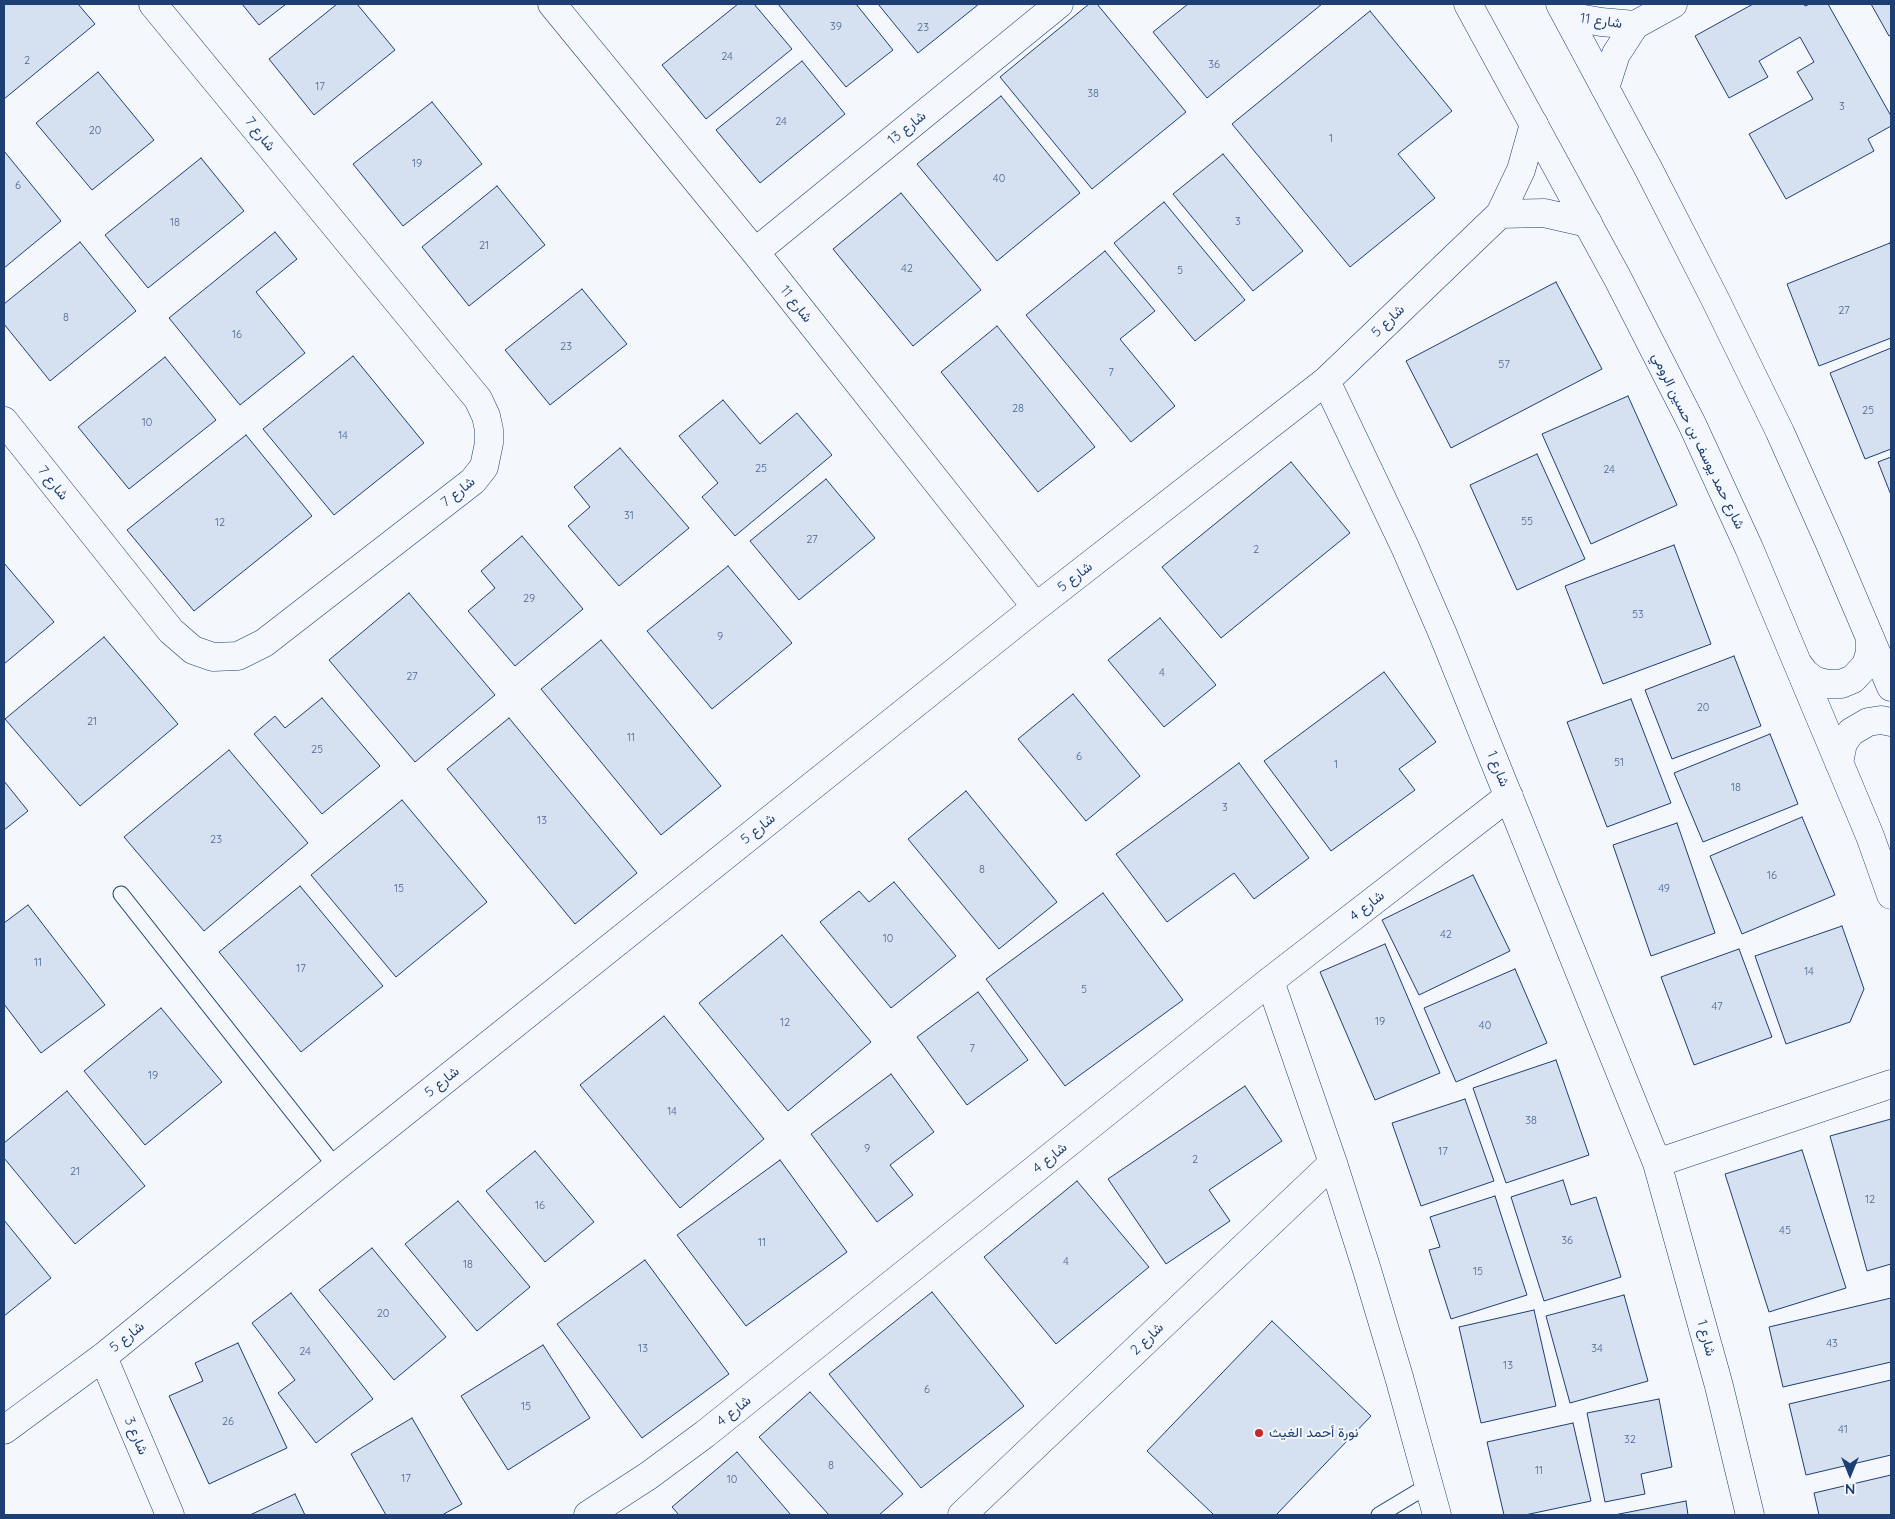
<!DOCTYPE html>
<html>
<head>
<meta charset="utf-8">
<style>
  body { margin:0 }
  #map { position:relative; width:1895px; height:1519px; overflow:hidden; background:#f4f7fb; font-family:Quicksand,sans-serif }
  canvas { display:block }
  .frame { position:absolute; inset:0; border:5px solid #1d3f73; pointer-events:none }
  .north { position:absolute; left:1825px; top:1449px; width:50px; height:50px; -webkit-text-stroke:4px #f4f7fb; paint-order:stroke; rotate:180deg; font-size:14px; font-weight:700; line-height:20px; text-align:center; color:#1d3f73 }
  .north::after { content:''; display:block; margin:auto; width:18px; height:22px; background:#1d3f73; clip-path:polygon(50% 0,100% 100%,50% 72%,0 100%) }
</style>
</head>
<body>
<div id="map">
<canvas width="1895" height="1519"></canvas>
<div class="frame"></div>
<div class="north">N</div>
</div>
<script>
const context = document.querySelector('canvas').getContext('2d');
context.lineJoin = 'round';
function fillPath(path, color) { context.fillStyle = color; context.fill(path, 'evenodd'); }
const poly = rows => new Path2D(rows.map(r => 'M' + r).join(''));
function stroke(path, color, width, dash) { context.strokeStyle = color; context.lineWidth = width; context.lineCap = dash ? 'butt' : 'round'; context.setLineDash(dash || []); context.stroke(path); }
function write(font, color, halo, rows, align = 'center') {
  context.font = font + ' Quicksand,Vazirmatn,sans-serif'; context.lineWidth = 4; context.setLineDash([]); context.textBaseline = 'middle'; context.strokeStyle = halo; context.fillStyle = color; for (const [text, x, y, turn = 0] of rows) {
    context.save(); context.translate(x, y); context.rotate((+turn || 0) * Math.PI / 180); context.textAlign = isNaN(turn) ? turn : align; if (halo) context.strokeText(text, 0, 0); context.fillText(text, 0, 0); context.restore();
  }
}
const building = poly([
  [4,4,78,4,95,24,4,99,4,4],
  [242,4,286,4,259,25,242,4],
  [337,4,357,4,395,50,314,115,269,59,337,4],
  [738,4,754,4,792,49,706,119,662,65,738,4],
  [778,4,856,4,893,50,846,87,778,4],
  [878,4,979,4,918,53,878,4],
  [1089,4,1097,4,1186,112,1092,189,1000,77,1089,4],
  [1188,4,1322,4,1207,98,1153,32,1188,4],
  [1753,4,1804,4,1805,6,1810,4,1828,4,1891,116,1891,126,1868,139,1874,151,1786,199,1749,134,1813,99,1797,72,1814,62,1800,37,1759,61,1768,77,1729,98,1695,36,1753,4],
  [1871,4,1891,4,1891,35,1889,36,1871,4],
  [1370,11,1452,111,1398,154,1435,198,1350,267,1232,124,1370,11],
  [802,61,845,114,760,183,716,130,802,61],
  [98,72,154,140,92,190,36,123,98,72],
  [1001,96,1080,193,997,261,917,164,1001,96],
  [432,102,482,164,403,226,353,164,432,102],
  [4,151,61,221,4,268,4,151],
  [1223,154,1303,251,1253,291,1173,194,1223,154],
  [201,158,244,211,148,288,105,235,201,158],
  [497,186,545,245,469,306,422,247,497,186],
  [901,193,981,290,913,346,833,249,901,193],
  [1164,202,1245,300,1195,341,1114,243,1164,202],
  [275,232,297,259,256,292,305,353,240,405,169,318,275,232],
  [80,242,136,311,50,381,4,324,4,304,80,242],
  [1890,243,1891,247,1891,338,1819,366,1787,284,1890,243],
  [1105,251,1155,311,1120,339,1175,406,1131,442,1026,315,1105,251],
  [1556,282,1602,369,1451,448,1406,361,1556,282],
  [582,289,627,344,550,405,505,350,582,289],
  [997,326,1095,447,1038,492,941,372,997,326],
  [1891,348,1891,449,1865,459,1830,373,1891,348],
  [353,356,424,443,334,515,263,429,353,356],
  [165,357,216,420,129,489,78,427,165,357],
  [1628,396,1677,505,1591,544,1542,434,1628,396],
  [723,400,760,444,797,413,832,455,735,536,702,497,718,483,679,436,723,400],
  [246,435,312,516,194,611,127,530,246,435],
  [620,448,689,528,619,586,568,526,590,507,574,487,620,448],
  [1537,454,1585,559,1517,590,1470,485,1537,454],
  [1891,457,1891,495,1878,462,1891,457],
  [1291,462,1350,533,1221,638,1162,567,1291,462],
  [826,479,875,538,799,600,750,541,826,479],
  [522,536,583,609,515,666,468,611,495,588,481,571,522,536],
  [1674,545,1711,644,1603,684,1565,586,1674,545],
  [4,563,54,622,4,664,4,563],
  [728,566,792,643,712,709,647,631,728,566],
  [409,593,495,695,415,762,329,660,409,593],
  [1160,618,1216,685,1164,727,1108,660,1160,618],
  [104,637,178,724,80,806,5,719,104,637],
  [601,640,721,786,661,835,541,689,601,640],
  [1734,656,1761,726,1672,759,1645,690,1734,656],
  [1384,672,1436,742,1399,769,1415,790,1331,851,1264,761,1384,672],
  [1073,694,1140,776,1086,821,1018,739,1073,694],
  [322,698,380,766,322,814,254,734,275,716,285,728,322,698],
  [1631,699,1671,803,1607,827,1567,722,1631,699],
  [509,718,637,873,575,924,447,769,509,718],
  [1770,734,1798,804,1703,842,1674,773,1770,734],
  [229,750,308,843,204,931,124,837,229,750],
  [1239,763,1309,858,1254,899,1234,873,1167,922,1116,854,1239,763],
  [4,781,28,811,4,830,4,781],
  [966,791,1057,902,999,949,908,839,966,791],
  [402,800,487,902,396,977,311,875,402,800],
  [1802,817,1835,895,1742,934,1710,856,1802,817],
  [1677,823,1715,933,1651,956,1613,845,1677,823],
  [1473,875,1510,951,1419,995,1382,920,1473,875],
  [894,882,956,956,891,1008,820,922,859,891,869,902,894,882],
  [300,886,383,986,301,1052,219,952,300,886],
  [1103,893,1183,1000,1065,1086,986,979,1103,893],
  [28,905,105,1005,41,1053,4,1004,4,923,28,905],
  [1842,926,1864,989,1850,1022,1786,1044,1755,956,1842,926],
  [782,935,871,1042,788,1111,699,1003,782,935],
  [1385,944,1440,1073,1375,1100,1320,972,1385,944],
  [1739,949,1772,1037,1694,1065,1661,977,1739,949],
  [1515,969,1547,1043,1456,1082,1424,1008,1515,969],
  [978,992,1028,1060,967,1105,917,1037,978,992],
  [161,1008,222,1082,145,1145,84,1071,161,1008],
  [664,1016,764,1139,680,1208,580,1085,664,1016],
  [1556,1060,1589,1155,1506,1183,1473,1088,1556,1060],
  [891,1074,934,1132,890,1165,913,1195,877,1222,811,1134,891,1074],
  [1245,1086,1282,1141,1209,1190,1230,1221,1166,1264,1108,1179,1245,1086],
  [67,1091,145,1186,75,1244,4,1158,4,1143,67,1091],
  [1465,1099,1494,1181,1421,1206,1392,1123,1465,1099],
  [1891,1119,1891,1264,1867,1271,1830,1136,1891,1119],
  [1802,1150,1846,1288,1769,1312,1725,1174,1802,1150],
  [535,1151,594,1222,545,1262,486,1191,535,1151],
  [780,1160,847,1252,746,1326,677,1235,780,1160],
  [1563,1180,1571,1205,1596,1197,1621,1277,1544,1301,1511,1197,1563,1180],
  [1077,1181,1149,1267,1056,1344,984,1257,1077,1181],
  [1495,1196,1527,1295,1451,1319,1429,1250,1440,1247,1430,1217,1495,1196],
  [458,1201,530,1287,477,1331,405,1244,458,1201],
  [4,1220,51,1278,4,1316,4,1220],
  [372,1248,446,1337,394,1380,319,1290,372,1248],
  [645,1260,729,1374,642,1438,557,1324,645,1260],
  [932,1292,1024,1406,921,1488,829,1374,932,1292],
  [291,1293,373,1399,316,1443,278,1393,295,1380,252,1323,291,1293],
  [1624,1295,1648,1381,1570,1403,1546,1316,1624,1295],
  [1891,1298,1891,1362,1783,1387,1769,1327,1891,1298],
  [1534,1310,1556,1406,1481,1423,1459,1327,1534,1310],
  [1272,1321,1371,1416,1276,1515,1214,1515,1147,1451,1272,1321],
  [238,1343,287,1448,209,1484,169,1396,203,1381,195,1363,238,1343],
  [543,1345,590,1418,508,1470,461,1396,543,1345],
  [1891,1380,1891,1455,1806,1475,1789,1404,1891,1380],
  [810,1392,903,1494,879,1515,829,1515,759,1437,810,1392],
  [1659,1399,1672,1467,1641,1474,1645,1494,1605,1502,1587,1413,1659,1399],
  [412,1418,462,1504,442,1515,386,1515,351,1454,412,1418],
  [1573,1423,1591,1501,1525,1515,1504,1515,1487,1442,1573,1423],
  [737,1452,791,1515,679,1515,672,1507,737,1452],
  [1891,1475,1891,1515,1819,1515,1814,1493,1891,1475],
  [295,1494,305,1515,250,1515,295,1494],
  [1686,1501,1688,1515,1614,1515,1686,1501]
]);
fillPath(building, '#d5e0f0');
stroke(building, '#1d3f73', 1);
const lane = poly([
  [121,894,336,1167],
  [1379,1515,1429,1485]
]);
const street = poly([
  [552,4,755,252,1036,607],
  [1567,16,1601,22,1635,25],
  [1605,88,1616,54,1635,25,1673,4],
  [1500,214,1544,213,1588,223],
  [755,252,1059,4],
  [1326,381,1405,547,1442,632,1657,1163,1719,1386,1750,1515],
  [4,421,171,631,193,650,213,657,238,656,264,643,473,481,484,467,489,443,489,430,486,416,478,399,153,4],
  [1270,981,1333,1163,1367,1270,1399,1377,1437,1515],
  [1657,1163,1891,1084],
  [103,1357,170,1515],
  [4,1430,103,1357,336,1167,1036,607,1326,381,1500,214,1521,170,1534,124],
  [588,1515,648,1476,705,1434,1270,981,1509,796],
  [962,1515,1333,1163]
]);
const secondary = poly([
  [1468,4,1618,279,1692,424,1749,548,1870,836,1891,895],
  [1560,4,1649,170,1714,297,1780,432,1830,544,1891,687],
  [1798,664,1805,673,1815,681,1828,684,1841,684,1853,679,1866,665,1870,652,1870,640],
  [1839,763,1843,743,1851,732,1868,722,1881,720,1891,722]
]);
stroke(lane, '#1d3f73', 17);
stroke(street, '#1d3f73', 29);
stroke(secondary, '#1d3f73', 29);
stroke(lane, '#f4f7fb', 15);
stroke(street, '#f4f7fb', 28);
stroke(secondary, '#f4f7fb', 28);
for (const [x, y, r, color] of [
  [1259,1433,5,"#c62828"]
]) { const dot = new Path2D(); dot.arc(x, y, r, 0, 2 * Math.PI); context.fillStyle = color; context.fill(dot); stroke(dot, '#f4f7fb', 2); }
write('11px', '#4b6792', null, [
  ["39",836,27],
  ["23",923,28],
  ["24",727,57],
  ["2",27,61],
  ["36",1214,65],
  ["17",320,87],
  ["38",1093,94],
  ["3",1842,107],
  ["24",781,122],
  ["20",95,131],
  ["1",1331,139],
  ["19",417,164],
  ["40",999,179],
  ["6",18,186],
  ["3",1238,222],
  ["18",175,223],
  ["21",484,246],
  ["42",907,269],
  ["5",1180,271],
  ["27",1844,311],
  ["8",66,318],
  ["16",237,335],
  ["23",566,347],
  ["57",1504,365],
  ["7",1111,373],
  ["28",1018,409],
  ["25",1868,411],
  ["10",147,423],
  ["14",343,436],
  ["25",761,469],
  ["24",1609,470],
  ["31",629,516],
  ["55",1527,522],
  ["12",220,523],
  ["27",812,540],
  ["2",1256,550],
  ["29",529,599],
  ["53",1638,615],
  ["9",720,637],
  ["4",1162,673],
  ["27",412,677],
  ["20",1703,708],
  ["21",92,722],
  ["11",631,738],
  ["25",317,750],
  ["6",1079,757],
  ["51",1619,763],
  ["1",1336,765],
  ["18",1736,788],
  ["3",1225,808],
  ["13",542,821],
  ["23",216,840],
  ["8",982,870],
  ["16",1772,876],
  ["15",399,889],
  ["49",1664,889],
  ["42",1446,935],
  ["10",888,939],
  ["11",38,963],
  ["17",301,969],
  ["14",1809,972],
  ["5",1084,990],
  ["47",1717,1007],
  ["19",1380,1022],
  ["12",785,1023],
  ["40",1485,1026],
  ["7",972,1049],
  ["19",153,1076],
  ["14",672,1112],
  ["38",1531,1121],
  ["9",867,1149],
  ["17",1443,1152],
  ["2",1195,1160],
  ["21",75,1172],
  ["12",1870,1200],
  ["16",540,1206],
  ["45",1785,1231],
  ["36",1567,1241],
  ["11",762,1243],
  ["4",1066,1262],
  ["18",468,1265],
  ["15",1478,1272],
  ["20",383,1314],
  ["43",1832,1344],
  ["13",643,1349],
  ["34",1597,1349],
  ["24",305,1352],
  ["13",1508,1366],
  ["6",927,1390],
  ["15",526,1407],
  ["26",228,1422],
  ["41",1843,1430],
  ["32",1630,1440],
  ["8",831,1466],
  ["11",1539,1471],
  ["17",406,1479],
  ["10",732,1480]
]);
write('14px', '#1d3f73', '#f4f7fb', [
  ["شارع 11",1601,21,8],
  ["شارع 13",907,128,-39],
  ["شارع 7",260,134,51],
  ["شارع 11",796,304,52],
  ["شارع 5",1388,321,-44],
  ["شارع حمد يوسف بن حسين الرومي",1698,441,64],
  ["شارع 7",53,483,51],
  ["شارع 7",458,492,-39],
  ["شارع 5",1075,577,-38],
  ["شارع 1",1498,769,68],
  ["شارع 5",758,829,-39],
  ["شارع 4",1367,906,-38],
  ["شارع 5",442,1082,-39],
  ["شارع 4",1050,1158,-39],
  ["شارع 5",127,1337,-39],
  ["شارع 1",1706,1338,75],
  ["شارع 2",1147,1339,-44],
  ["شارع 4",734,1411,-39],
  ["شارع 3",136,1436,67]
]);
write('14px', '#1d3f73', '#f4f7fb', [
  ["نورة أحمد الغيث",1269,1433]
], 'left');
</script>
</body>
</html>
